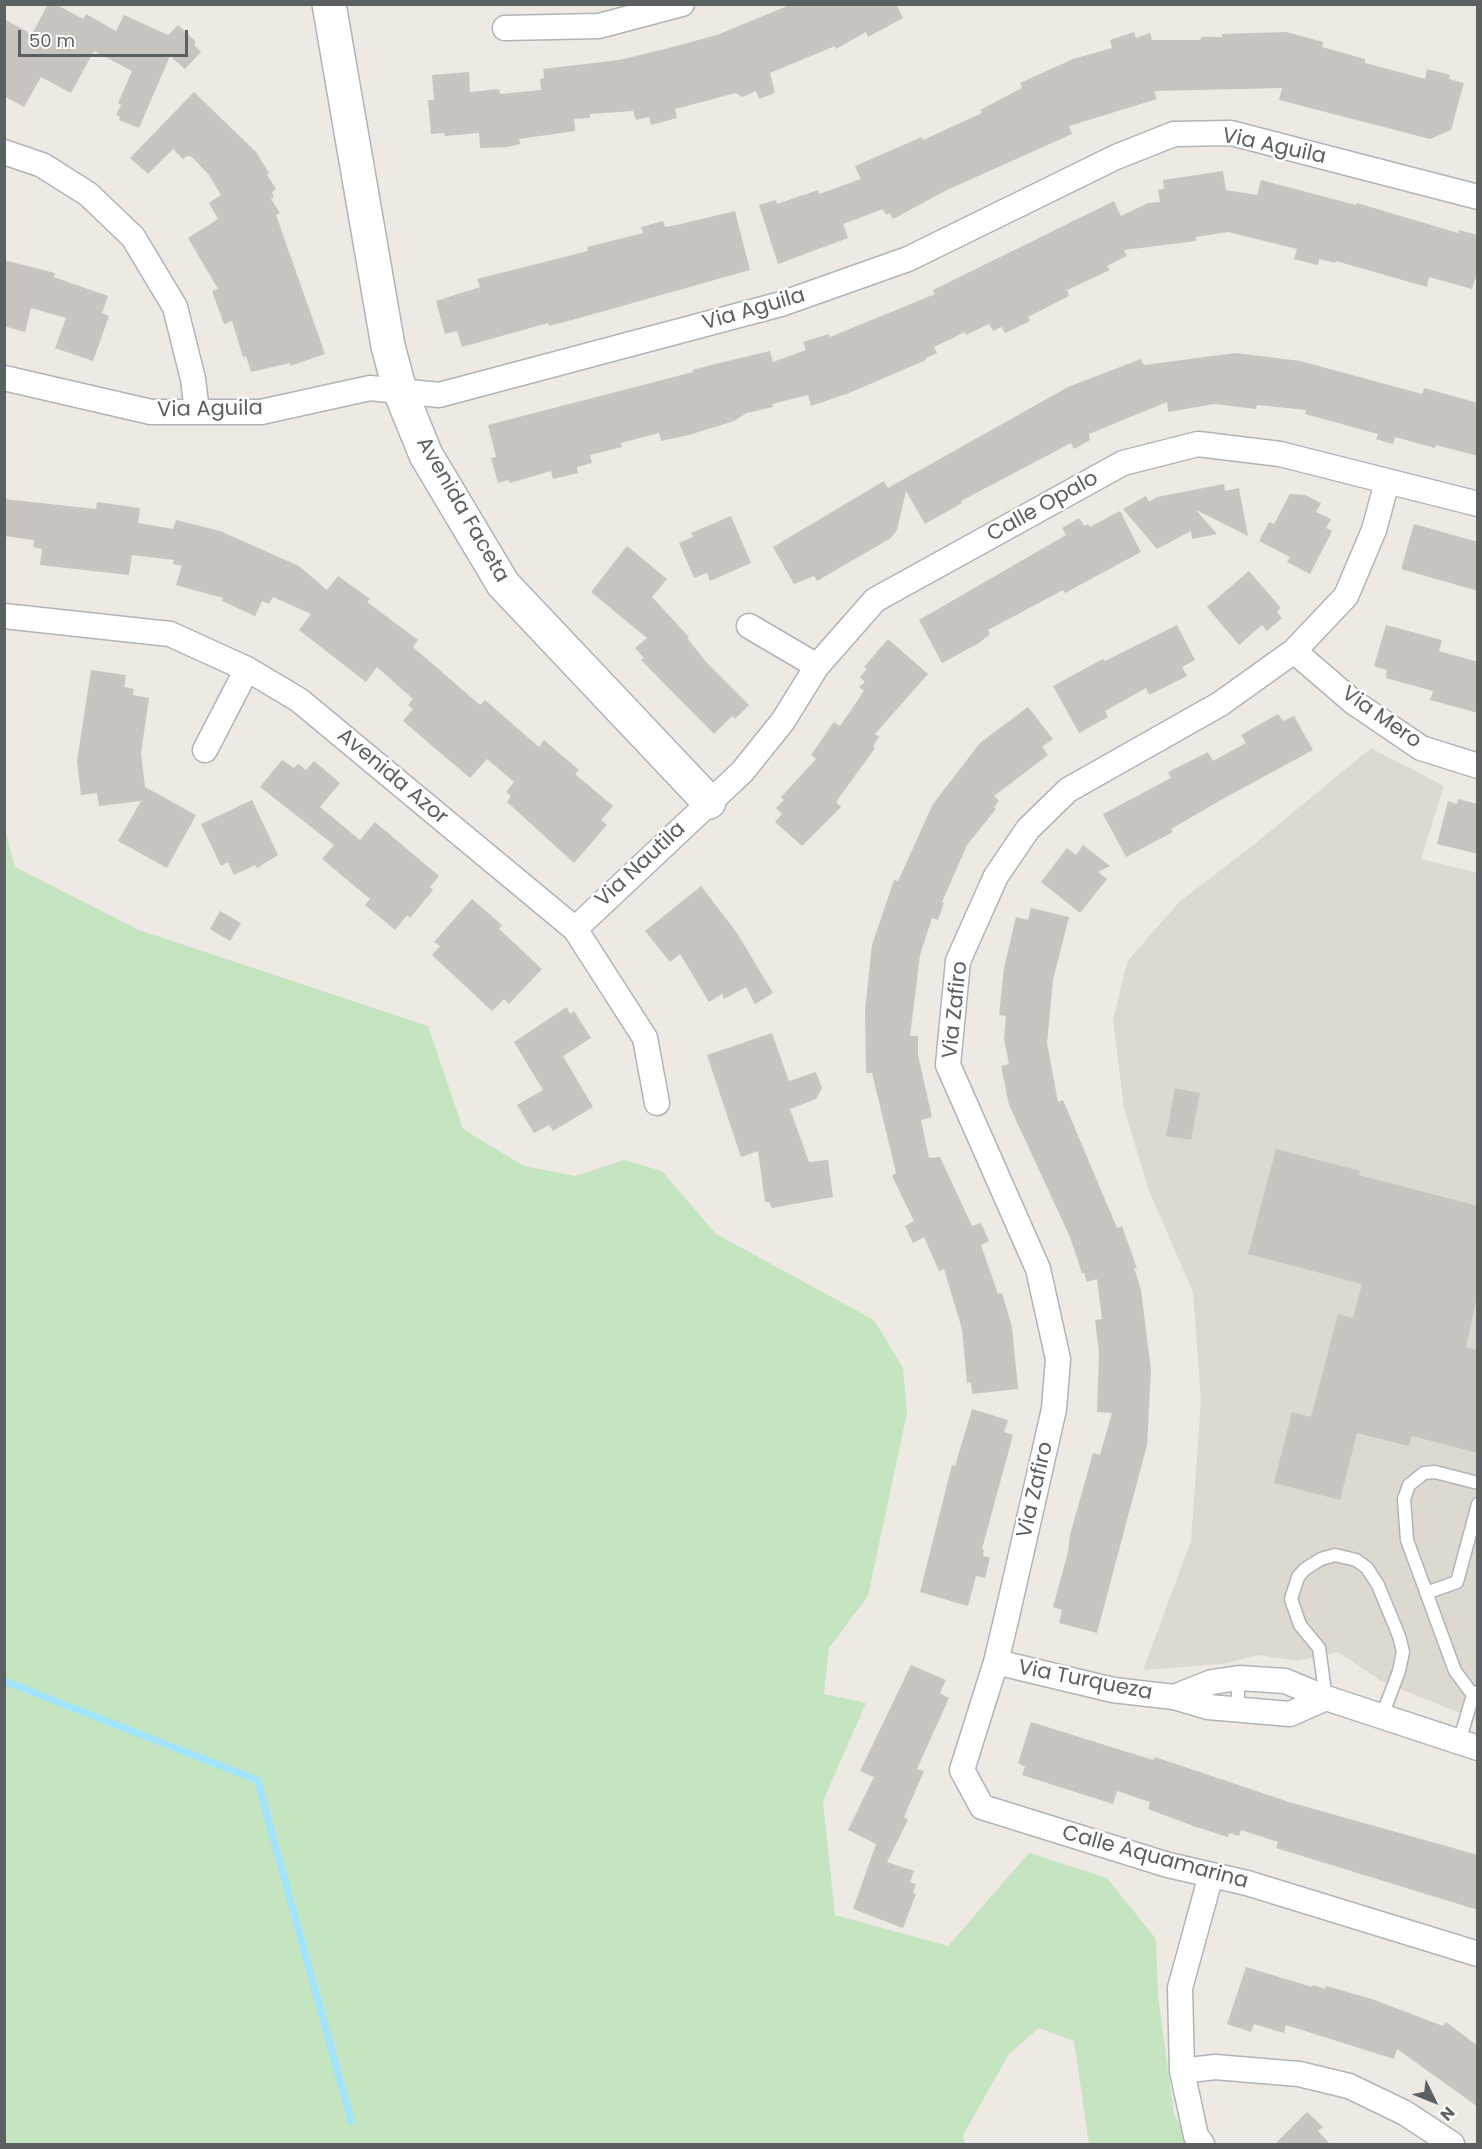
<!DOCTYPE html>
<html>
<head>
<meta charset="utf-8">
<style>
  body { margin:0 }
  #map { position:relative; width:1482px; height:2149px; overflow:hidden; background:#eee9e2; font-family:Poppins,sans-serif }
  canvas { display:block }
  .frame { position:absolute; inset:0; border:6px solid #5b6063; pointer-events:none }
  .north { position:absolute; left:1404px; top:2071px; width:60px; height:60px; -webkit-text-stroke:4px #fff; paint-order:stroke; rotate:133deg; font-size:16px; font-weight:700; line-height:24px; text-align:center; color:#5b6063 }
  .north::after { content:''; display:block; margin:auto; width:21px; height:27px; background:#5b6063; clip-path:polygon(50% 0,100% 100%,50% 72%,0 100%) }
  .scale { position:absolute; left:18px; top:30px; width:170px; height:27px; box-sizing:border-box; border:3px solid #5b6063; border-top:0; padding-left:8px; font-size:18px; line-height:21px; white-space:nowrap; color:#5b6063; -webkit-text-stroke:4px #fff; paint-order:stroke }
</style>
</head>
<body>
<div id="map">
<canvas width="1482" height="2149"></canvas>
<div class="frame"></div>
<div class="north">N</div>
<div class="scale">50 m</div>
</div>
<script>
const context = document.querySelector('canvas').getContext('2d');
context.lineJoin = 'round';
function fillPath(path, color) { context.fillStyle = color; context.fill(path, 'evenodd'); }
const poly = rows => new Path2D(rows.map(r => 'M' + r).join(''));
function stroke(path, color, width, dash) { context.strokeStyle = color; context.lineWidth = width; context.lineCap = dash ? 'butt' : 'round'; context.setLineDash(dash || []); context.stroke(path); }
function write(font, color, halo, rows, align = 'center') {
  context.font = font + ' Poppins,sans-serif'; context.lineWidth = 5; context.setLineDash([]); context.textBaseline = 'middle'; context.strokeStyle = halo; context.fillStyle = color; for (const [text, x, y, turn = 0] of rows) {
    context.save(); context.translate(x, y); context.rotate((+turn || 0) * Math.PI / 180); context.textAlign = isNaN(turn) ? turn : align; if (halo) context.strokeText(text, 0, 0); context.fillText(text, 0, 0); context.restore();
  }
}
fillPath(poly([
  [1371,748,1444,786,1421,859,1478,873,1477,1720,1381,1681,1338,1652,1297,1661,1258,1655,1223,1664,1143,1670,1191,1541,1201,1400,1193,1292,1149,1191,1124,1108,1113,1020,1127,962,1179,902,1256,843]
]), '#ded9d0');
fillPath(poly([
  [4,826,15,867,139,930,428,1026,463,1129,524,1166,575,1176,624,1160,662,1171,716,1234,874,1320,903,1368,907,1413,868,1596,829,1648,824,1694,866,1703,823,1801,835,1915,948,1946,1029,1853,1107,1878,1156,1939,1158,1996,1174,2114,1191,2144,1089,2144,1074,2041,1039,2028,1009,2054,963,2135,965,2144,5,2144]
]), '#c4e5bf');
stroke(poly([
  [4,1681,257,1780,351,2121]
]), '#a1e4ff', 7);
fillPath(poly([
  [48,4,55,4,83,19,86,14,116,31,124,15,168,35,178,25,196,42,194,45,201,52,185,69,170,56,139,128,119,120,120,117,116,115,121,105,118,103,132,71,94,51,71,93,41,77,24,107,4,96,4,19,32,34],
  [792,4,896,4,903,18,868,37,866,32,836,49,835,46,770,73,775,93,759,99,756,91,742,97,736,93,675,109,677,118,651,125,649,117,636,120,633,111,590,114,590,118,574,119,575,131,519,139,520,144,508,147,480,148,479,133,445,136,444,133,431,134,428,100,434,100,432,75,469,72,470,92,499,89,500,94,541,90,540,79,544,78,543,69,619,60,665,49,717,35],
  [1134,32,1136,38,1150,33,1152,40,1200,40,1202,37,1222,37,1222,34,1286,32,1323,42,1322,47,1365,59,1365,63,1425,79,1427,69,1450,75,1449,79,1464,83,1451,130,1430,139,1279,100,1282,88,1154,91,1157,99,1069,126,1072,134,947,190,893,219,890,213,886,215,883,209,843,224,848,238,778,264,759,205,776,200,777,204,818,190,819,194,861,179,855,166,922,137,923,140,982,113,980,110,1022,88,1020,83,1073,59,1112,48,1110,40],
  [194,92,256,152,269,173,267,175,276,189,272,192,274,197,271,199,280,213,276,215,325,354,290,366,290,363,251,372,246,356,243,357,232,321,224,324,212,291,218,289,188,238,218,219,209,203,221,195,209,175,192,157,187,156,183,159,173,149,148,174,130,158],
  [1223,171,1226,190,1257,195,1261,180,1356,205,1357,203,1458,233,1459,230,1478,235,1478,269,1472,289,1429,277,1427,287,1336,261,1335,263,1319,259,1318,265,1294,259,1297,249,1228,232,1196,237,1196,241,1124,250,1127,256,1107,266,1110,270,1067,290,1069,296,1028,317,1030,321,1005,333,1002,327,993,331,989,324,966,335,965,332,934,347,937,353,926,358,926,360,849,393,811,406,808,395,772,404,773,407,747,413,734,421,689,435,661,441,659,433,621,443,622,447,590,455,592,463,577,467,578,473,553,479,551,471,510,483,508,480,498,483,491,458,496,457,488,425,693,372,692,370,719,363,770,351,773,362,806,350,803,342,829,334,830,337,935,294,933,290,1114,201,1121,216,1148,203,1160,202,1158,190,1164,189,1163,180],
  [735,211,750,270,583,317,549,326,548,323,462,347,457,331,445,334,436,301,480,287,477,279,588,251,587,247,643,233,641,227,663,221,665,227,681,224],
  [4,260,55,273,54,277,108,296,102,313,109,316,93,361,55,348,66,318,31,308,25,332,4,326],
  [1236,353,1300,361,1422,394,1424,388,1478,403,1478,456,1436,445,1435,448,1395,437,1393,444,1376,439,1378,434,1305,414,1306,410,1257,405,1256,409,1214,404,1168,412,1167,402,1089,434,1090,440,1074,449,1071,443,961,501,962,503,925,524,906,491,897,530,891,538,817,581,814,576,794,584,773,547,884,481,888,488,1068,387,1141,359,1144,365],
  [1224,484,1225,491,1239,488,1248,536,1196,510,1217,534,1192,539,1191,531,1157,549,1123,509,1146,496,1149,502,1157,497],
  [1290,494,1305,495,1321,503,1316,512,1331,519,1326,528,1332,531,1310,574,1287,562,1290,557,1259,541,1269,522,1274,524],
  [4,499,96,509,97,502,140,508,138,523,173,529,176,520,220,531,299,566,327,590,338,576,370,599,367,602,418,640,413,647,480,705,485,700,539,747,544,740,579,770,575,774,613,806,601,820,607,825,574,863,507,802,511,796,506,792,514,782,487,759,470,778,403,721,413,709,408,705,413,699,377,667,366,682,299,630,311,614,273,597,269,604,262,601,255,616,222,601,223,598,176,585,182,566,173,564,174,560,132,555,129,575,40,565,42,549,33,547,34,540,4,536],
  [1120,511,1141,552,1065,593,1063,590,988,630,990,634,979,643,942,663,919,620,1066,535,1062,528,1079,518,1084,526,1088,524,1090,527],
  [731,516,751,563,710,581,707,573,694,578,679,543,693,537,691,533],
  [1414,524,1478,542,1478,591,1401,569],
  [627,546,667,579,652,597,689,637,687,638,707,663,749,705,735,719,732,716,714,734,641,660,644,658,635,648,647,638,591,592],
  [1249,571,1281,608,1277,612,1282,618,1267,631,1262,625,1239,645,1207,607],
  [1177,625,1195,660,1182,667,1187,676,1149,695,1146,688,1105,711,1108,717,1079,733,1053,686,1103,659,1105,661],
  [1386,625,1442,640,1439,651,1478,662,1478,713,1430,700,1433,691,1386,678,1387,670,1374,666],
  [888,639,928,674,875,734,879,737,873,746,875,748,836,802,841,807,802,846,775,822,782,814,776,808,784,800,781,797,816,759,811,755,834,722,840,726,864,691,859,687,865,682,860,677,867,669,864,667],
  [91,670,126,675,124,687,134,689,133,695,149,698,141,753,145,787,196,815,167,868,118,841,141,801,99,806,97,793,81,795,77,761],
  [1028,707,1053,739,1042,747,1048,755,994,796,999,801,994,807,996,809,967,845,942,902,944,903,938,920,932,918,920,955,910,1036,918,1036,918,1055,932,1117,921,1120,929,1158,940,1157,972,1226,981,1223,989,1241,981,1245,998,1294,1002,1293,1012,1327,1018,1389,972,1394,971,1382,967,1383,962,1329,944,1269,939,1271,924,1237,913,1243,905,1226,914,1221,892,1176,896,1173,872,1073,866,1073,865,1010,872,945,894,880,898,881,933,804,980,743],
  [1278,714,1283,721,1294,716,1313,750,1228,796,1171,829,1173,832,1126,857,1103,814,1171,778,1168,772,1208,752,1213,761,1246,743,1241,735],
  [282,760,294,768,298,764,306,770,314,761,340,783,320,807,360,840,375,822,439,876,430,887,433,890,410,918,407,915,395,930,365,905,370,899,322,859,334,845,260,787],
  [1458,799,1478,804,1478,854,1437,844,1448,801,1457,804],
  [252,800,278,855,257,868,255,865,234,875,228,862,221,866,201,824],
  [1083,845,1110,866,1098,872,1107,879,1080,913,1041,882,1067,848,1076,855],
  [701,886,737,933,773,993,755,1004,746,987,724,999,722,994,709,1002,680,954,670,962,645,931],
  [472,899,502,925,499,929,542,969,509,1004,504,999,492,1011,432,955,440,946,434,942],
  [1031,908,1069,917,1053,980,1047,1043,1058,1102,1063,1100,1117,1228,1122,1226,1137,1268,1134,1268,1141,1290,1151,1370,1147,1445,1097,1633,1059,1623,1062,1610,1053,1607,1068,1552,1070,1535,1093,1453,1100,1455,1112,1413,1097,1412,1099,1353,1095,1320,1102,1319,1097,1279,1087,1282,1084,1273,1082,1273,1070,1237,1009,1105,1001,1066,1009,1064,1004,1039,1006,1016,999,1015,1004,968,1016,917,1028,920],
  [220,911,241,923,230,941,210,929],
  [567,1007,570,1014,574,1011,591,1038,563,1056,593,1107,553,1131,549,1125,534,1133,517,1105,543,1090,514,1042],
  [772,1033,789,1081,816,1072,822,1088,816,1099,790,1109,809,1162,828,1160,833,1197,772,1208,769,1202,765,1202,758,1151,741,1157,707,1055],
  [1175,1088,1200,1093,1191,1140,1166,1136],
  [1276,1149,1360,1171,1359,1175,1478,1206,1478,1293,1466,1347,1478,1350,1478,1453,1412,1436,1409,1446,1357,1433,1340,1500,1274,1483,1292,1412,1311,1417,1338,1314,1353,1318,1362,1284,1248,1254],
  [972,1409,1008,1420,1004,1432,1013,1435,982,1549,984,1550,983,1556,990,1558,985,1578,976,1576,968,1606,920,1592,952,1465,955,1466],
  [911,1665,946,1680,940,1693,949,1698,917,1769,924,1771,904,1817,908,1820,887,1862,914,1871,910,1882,916,1884,913,1893,916,1894,903,1928,853,1909,876,1844,848,1830,874,1777,860,1771],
  [1031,1722,1153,1760,1155,1757,1289,1802,1478,1855,1478,1910,1276,1848,1278,1842,1241,1830,1239,1836,1229,1833,1228,1837,1196,1827,1148,1809,1150,1802,1117,1791,1113,1804,1022,1775,1025,1767,1018,1763],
  [1246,1967,1312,1987,1313,1985,1325,1989,1326,1986,1372,1999,1443,2026,1446,2022,1478,2046,1478,2107,1397,2049,1394,2059,1286,2025,1284,2033,1254,2024,1251,2032,1227,2024],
  [1307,2112,1323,2127,1318,2131,1331,2145,1274,2145]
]), '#c8c4bf');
const lane = poly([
  [1426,1593,1457,1582,1478,1504],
  [1473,1695,1455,1671,1407,1540,1404,1499,1409,1485,1424,1473,1435,1472,1478,1483],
  [1326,1698,1319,1648,1300,1625,1291,1599,1298,1577,1305,1569,1321,1559,1335,1555,1356,1560,1367,1568,1378,1585,1399,1636,1403,1652,1399,1671,1382,1716],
  [1237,1709,1239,1678],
  [1459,1742,1473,1695,1478,1692]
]);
const street = poly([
  [505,28,599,26,682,4],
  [4,152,42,165,88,194,133,237,175,307,193,379,197,411],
  [4,378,151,412,261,412,370,388,439,395,781,304,908,259,1116,157,1174,134,1231,133,1478,197],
  [1387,482,1374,530,1346,596,1294,651,1220,704,1068,790,1028,829,996,876,958,961,948,1065,1038,1269,1058,1359,1054,1409,1007,1616,996,1662,962,1770,982,1807,1168,1865,1247,1883,1478,1954],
  [4,616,170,634,247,669,299,700,575,929,645,1038,657,1103],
  [749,626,817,666],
  [1294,651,1352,701,1421,748,1478,766],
  [205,750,247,669],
  [575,929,742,772,783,721,817,666,875,600,1123,463,1198,444,1280,454,1478,504],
  [996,1662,1113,1690,1174,1697,1208,1707,1290,1714,1326,1698],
  [1174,1697,1212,1682,1239,1678,1285,1681,1326,1698,1478,1748],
  [1182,2071,1215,2067,1299,2074,1349,2086,1405,2113,1452,2144],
  [1202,2144,1196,2136,1182,2071,1180,1988,1211,1875]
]);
const secondary = poly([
  [329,4,388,346,400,391,426,455,503,584,709,802]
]);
stroke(lane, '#b0b4b8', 15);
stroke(street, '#b0b4b8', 27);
stroke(secondary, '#afb4b8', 36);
stroke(lane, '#fff', 12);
stroke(street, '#fff', 24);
stroke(secondary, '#fff', 33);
write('21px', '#5b6063', '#fff', [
  ["Via Aguila",1274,147,12],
  ["Via Aguila",754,310,-16],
  ["Via Aguila",210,410,-1],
  ["Calle Opalo",1043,507,-29],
  ["Avenida Faceta",462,510,60],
  ["Via Mero",1381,718,35],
  ["Avenida Azor",392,777,40],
  ["Via Nautila",641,865,-43],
  ["Via Zafiro",956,1010,-84],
  ["Via Zafiro",1036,1490,-77],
  ["Via Turqueza",1085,1681,11],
  ["Calle Aquamarina",1155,1858,15]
]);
</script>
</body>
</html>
